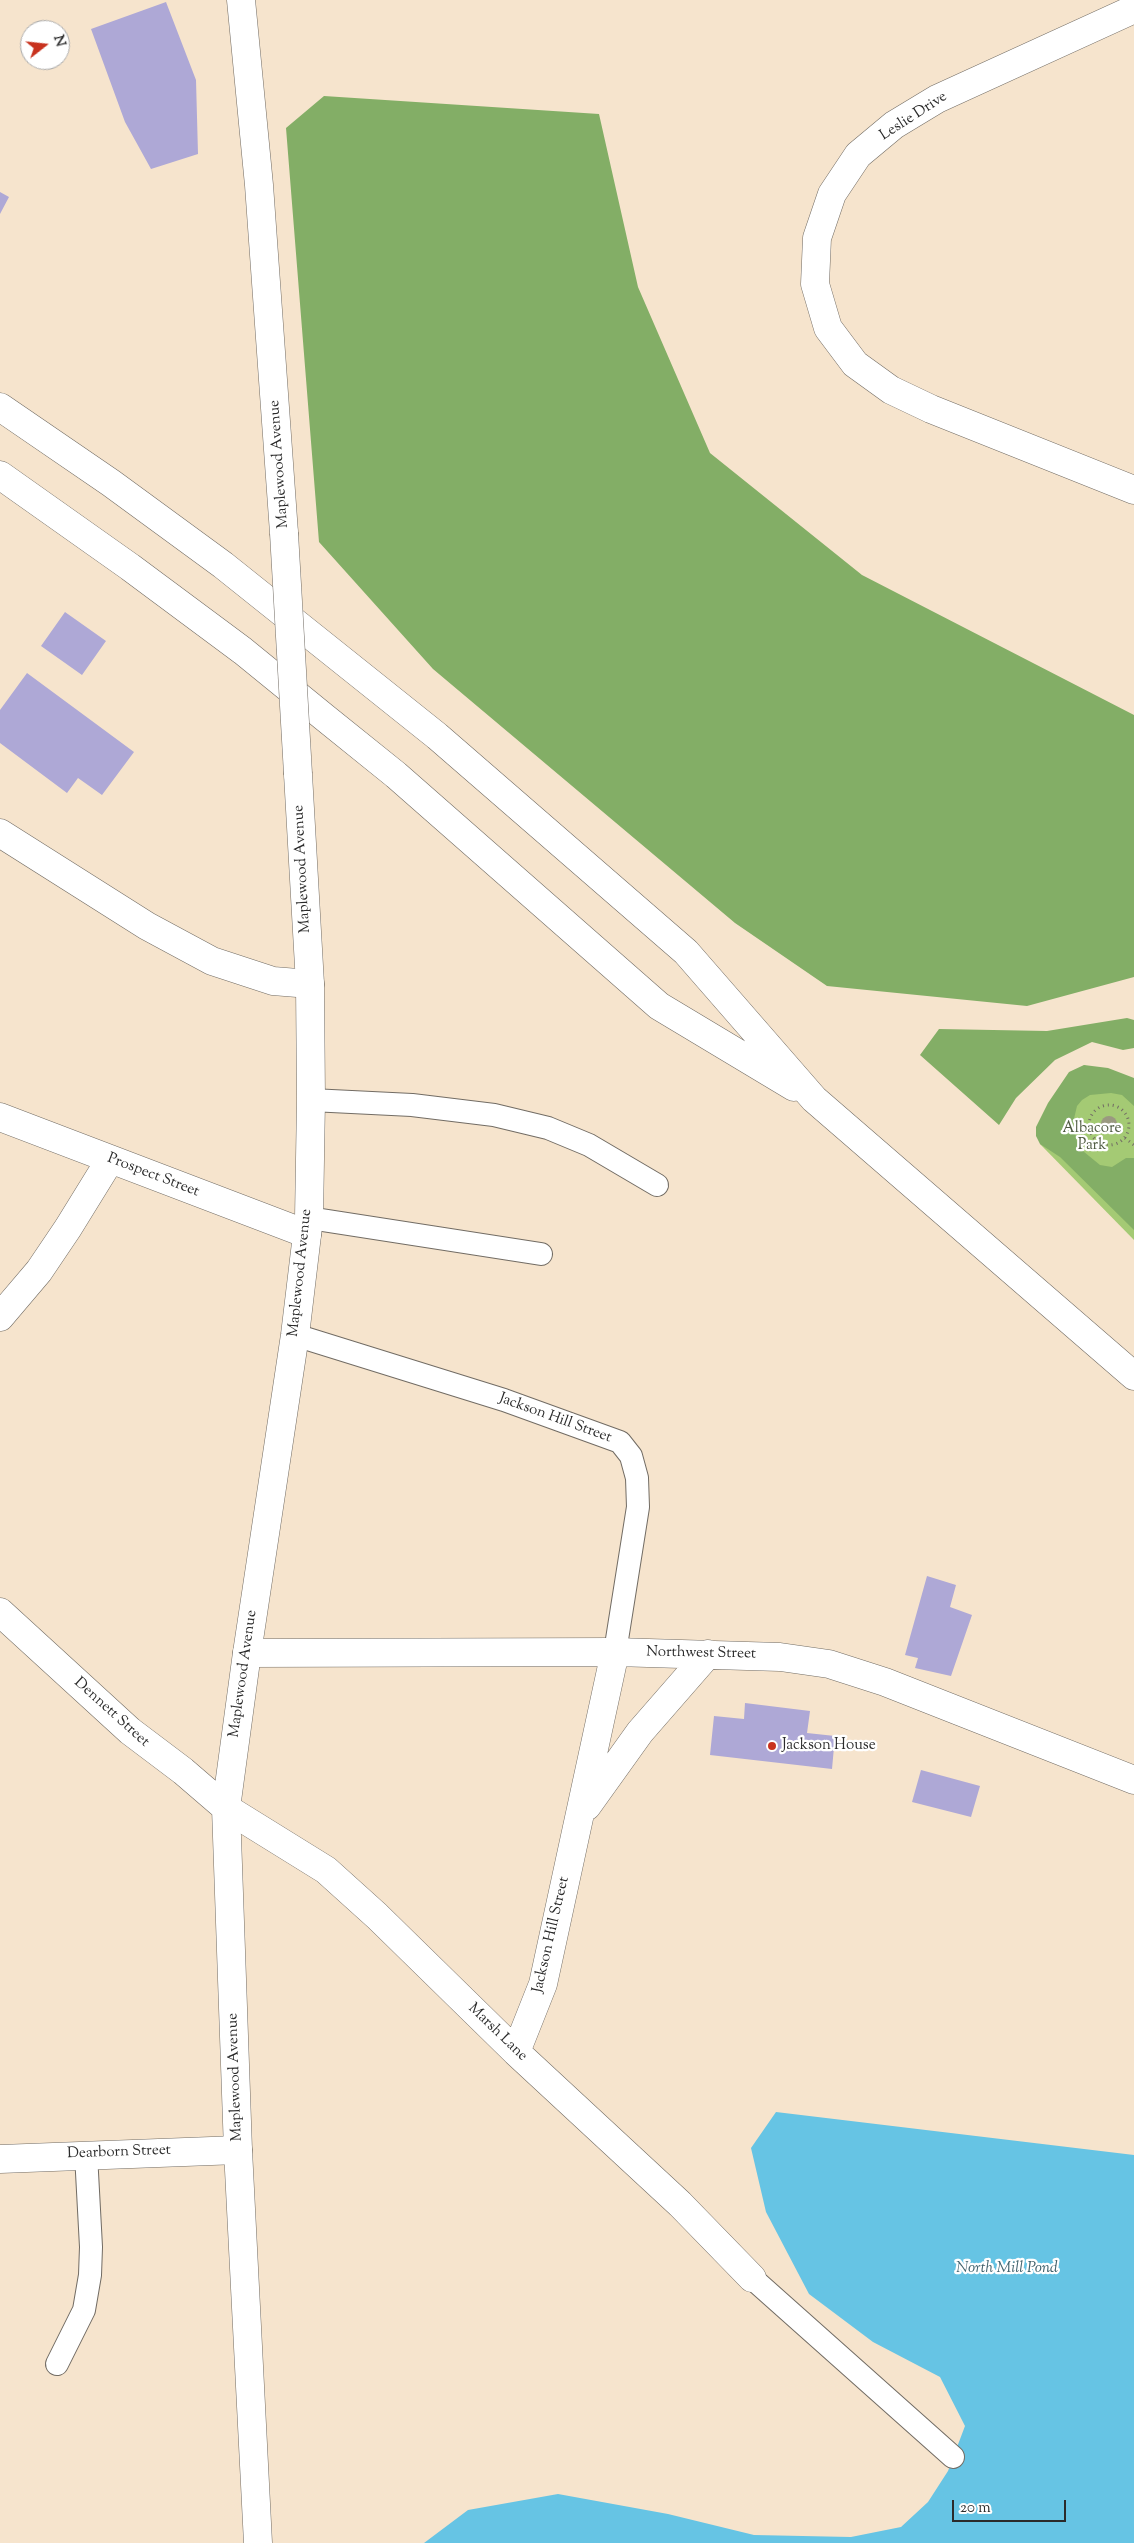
<!DOCTYPE html>
<html>
<head>
<meta charset="utf-8">
<style>
  body { margin:0 }
  #map { position:relative; width:1134px; height:2543px; overflow:hidden; background:#f6e4cd; font-family:"Sorts Mill Goudy",serif }
  canvas { display:block }
  .north { position:absolute; left:20px; top:20px; width:50px; height:50px; box-sizing:border-box; background:#fff; border:1px solid #aaa; border-radius:50%; rotate:74deg; font-size:14px; font-weight:700; line-height:20px; text-align:center; color:#2b2b2b }
  .north::after { content:''; display:block; margin:auto; width:18px; height:22px; background:#c8321e; clip-path:polygon(50% 0,100% 100%,50% 72%,0 100%) }
  .scale { position:absolute; left:952px; top:2500px; width:114px; height:22px; box-sizing:border-box; border:2px solid #2b2b2b; border-top:0; padding-left:6px; font-size:15px; line-height:18px; white-space:nowrap; color:#2b2b2b; -webkit-text-stroke:4px #fff; paint-order:stroke }
</style>
</head>
<body>
<div id="map">
<canvas width="1134" height="2543"></canvas>
<div class="north">N</div>
<div class="scale">20 m</div>
</div>
<script>
const context = document.querySelector('canvas').getContext('2d');
context.lineJoin = 'round';
function fillPath(path, color) { context.fillStyle = color; context.fill(path, 'evenodd'); }
const poly = rows => new Path2D(rows.map(r => 'M' + r).join(''));
function stroke(path, color, width, dash) { context.strokeStyle = color; context.lineWidth = width; context.lineCap = dash ? 'butt' : 'round'; context.setLineDash(dash || []); context.stroke(path); }
function write(font, color, halo, rows, align = 'center') {
  context.font = font + ' "Sorts Mill Goudy",serif'; context.lineWidth = 4.5; context.setLineDash([]); context.textBaseline = 'middle'; context.strokeStyle = halo; context.fillStyle = color; for (const [text, x, y, turn = 0] of rows) {
    context.save(); context.translate(x, y); context.rotate((+turn || 0) * Math.PI / 180); context.textAlign = isNaN(turn) ? turn : align; if (halo) context.strokeText(text, 0, 0); context.fillText(text, 0, 0); context.restore();
  }
}
fillPath(poly([
  [1084,1065,1134,1089,1134,1240,1040,1144]
]), '#a4ca74');
fillPath(poly([
  [324,96,599,114,638,287,710,453,862,575,1134,715,1134,977,1027,1006,827,986,735,923,433,669,319,542,286,128],
  [1127,1018,1134,1020,1134,1048,1123,1050,1092,1042,1055,1060,1016,1098,999,1125,920,1055,939,1029,1047,1031],
  [1084,1065,1108,1068,1134,1078,1134,1106,1122,1095,1111,1093,1090,1095,1082,1100,1077,1106,1073,1123,1078,1147,1100,1165,1112,1167,1126,1158,1134,1158,1134,1230,1060,1157,1040,1144,1036,1136,1036,1127,1048,1103,1069,1072]
]), '#83ae66');
fillPath(poly([
  [776,2112,1134,2155,1134,2543,424,2543,468,2510,558,2494,668,2514,754,2535,851,2537,901,2527,928,2502,948,2471,965,2426,940,2377,873,2342,809,2294,766,2212,751,2148]
]), '#66c4e4');
fillPath(poly([
  [166,2,196,80,198,154,151,169,125,122,91,29],
  [0,192,9,197,0,214],
  [65,612,106,641,82,675,41,646],
  [27,673,134,752,102,795,78,778,67,793,0,743,0,710],
  [927,1576,956,1585,950,1607,972,1615,951,1676,915,1668,918,1658,905,1655],
  [745,1703,810,1711,807,1733,835,1736,832,1769,710,1755,714,1716,744,1719],
  [921,1770,980,1786,971,1817,912,1802]
]), '#aea8d6');
const service = poly([
  [311,1100,412,1105,494,1115,548,1128,589,1145,657,1185],
  [309,1218,541,1254],
  [295,1335,504,1400,620,1442,631,1456,637,1478,638,1507,615,1652],
  [752,2278,953,2457],
  [57,2364,84,2310,90,2275,91,2247,86,2154]
]);
const minor = poly([
  [1134,9,937,99,894,125,858,155,832,194,817,238,815,284,828,328,855,364,891,390,931,409,1134,490],
  [0,1117,307,1234],
  [0,1317,39,1271,68,1228,110,1160],
  [247,1653,615,1652,780,1657,829,1664,885,1682,1134,1780],
  [587,1806,640,1732,708,1654],
  [226,1808,326,1870,377,1916,516,2052,680,2204,752,2278],
  [516,2052,543,1984,615,1652],
  [0,2159,238,2150]
]);
const tertiary = poly([
  [241,0,259,185,284,533],
  [0,1612,130,1731,183,1771,226,1808],
  [258,2543,238,2150,226,1808,247,1653,295,1335,309,1218,311,1100,310,984,298,774]
]);
const primary = poly([
  [0,407,111,483,223,565,437,736,686,952,814,1099,1134,1376],
  [0,475,130,567,243,651,324,717,396,775,659,1006,794,1087],
  [0,833,147,926,212,961,273,981,310,984]
]);
stroke(service, '#726c64', 24);
stroke(minor, '#726c64', 29);
stroke(tertiary, '#726c64', 29);
stroke(primary, '#726c64', 29);
stroke(poly([
  '1089 1125a20 20 0 1 1 40 0a20 20 0 1 1-40 0Z',
  [1125,1138,1134,1145]
]), '#726c64', 3, [1, 4]);
stroke(service, '#fff', 22);
stroke(minor, '#fff', 28);
stroke(tertiary, '#fff', 28);
stroke(primary, '#fff', 28);
const tertiaryBridge = poly([
  [284,533,298,774]
]);
stroke(tertiaryBridge, '#726c64', 29, []);
stroke(tertiaryBridge, '#fff', 28);
context.fillStyle = '#9a9980';
for (const [x, y] of [
  [1109,1124]
]) { context.beginPath(); context.arc(x, y, 8, 0, 2 * Math.PI); context.fill(); }
for (const [x, y, r, color] of [
  [772,1746,5,"#c8321e"]
]) { const dot = new Path2D(); dot.arc(x, y, r, 0, 2 * Math.PI); context.fillStyle = color; context.fill(dot); stroke(dot, '#fff', 2); }
write('15px', '#2b2b2b', '#fff', [
  ["Leslie Drive",914,117,-33],
  ["Maplewood Avenue",280,464,-94],
  ["Maplewood Avenue",303,869,-93],
  ["Prospect Street",153,1176,21],
  ["Maplewood Avenue",301,1273,-84],
  ["Jackson Hill Street",555,1419,20],
  ["Northwest Street",701,1654,1],
  ["Maplewood Avenue",244,1674,-82],
  ["Dennett Street",111,1713,42],
  ["Jackson Hill Street",552,1935,-77],
  ["Marsh Lane",497,2033,44],
  ["Maplewood Avenue",236,2077,-92],
  ["Dearborn Street",119,2153,-2]
]);
write('15px', '#4f5b41', '#fff', [
  ["Albacore",1092,1129],
  ["Park",1092,1146]
]);
write('15px', '#2b2b2b', '#fff', [
  ["Jackson House",782,1746]
], 'left');
write('italic 16px', '#40616c', '#fff', [
  ["North Mill Pond",1007,2269]
]);
</script>
</body>
</html>
